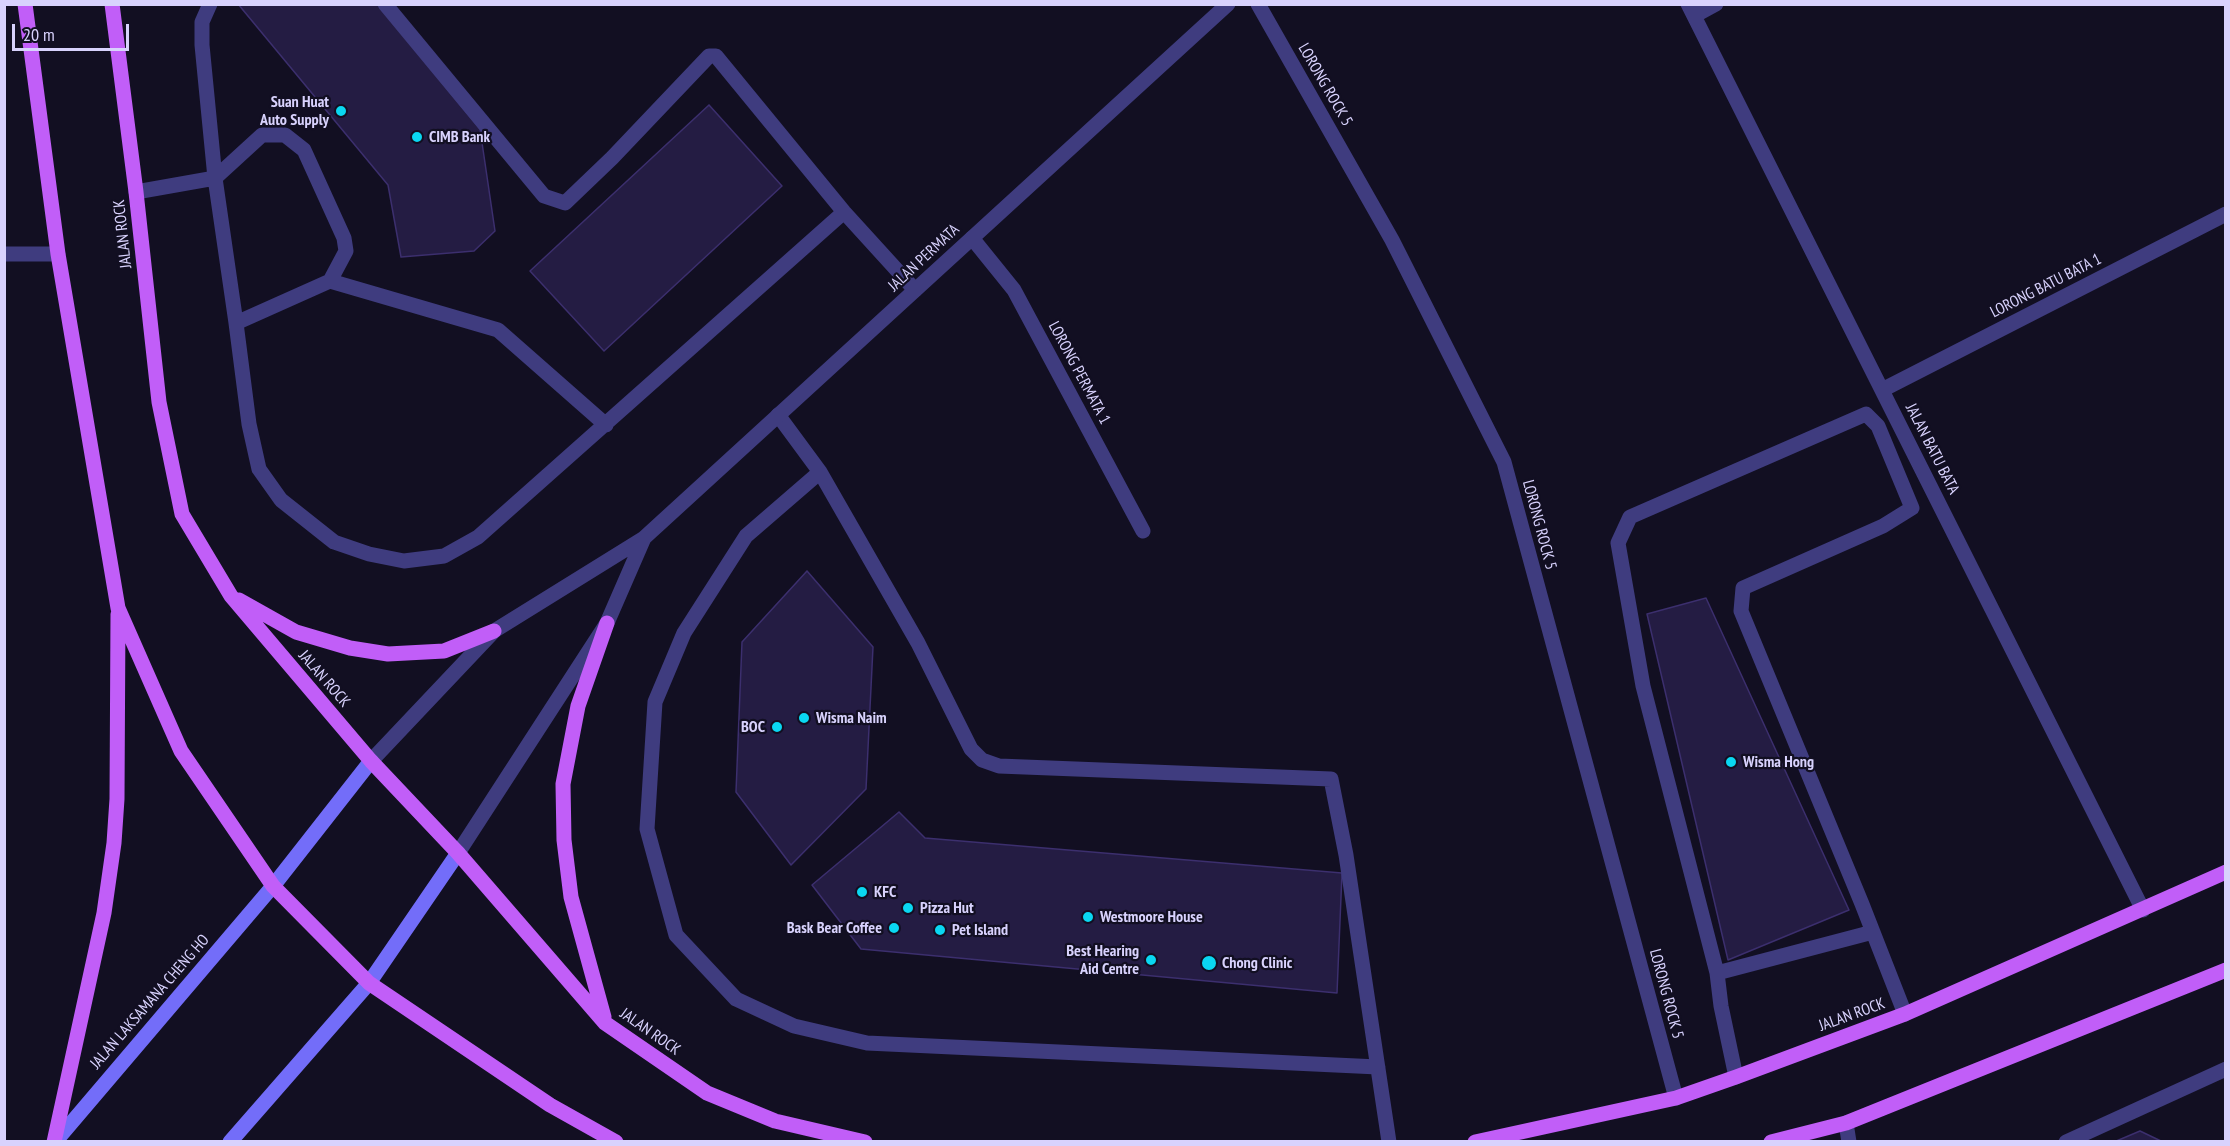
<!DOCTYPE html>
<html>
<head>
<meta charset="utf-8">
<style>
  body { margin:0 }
  #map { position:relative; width:2230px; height:1146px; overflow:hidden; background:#120f22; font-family:"PT Sans Narrow",sans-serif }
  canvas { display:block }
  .frame { position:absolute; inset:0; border:6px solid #d8d2fd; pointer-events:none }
  .scale { position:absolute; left:12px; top:24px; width:117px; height:27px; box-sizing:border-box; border:3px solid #d8d2fd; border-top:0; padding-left:8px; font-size:18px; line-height:21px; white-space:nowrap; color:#d8d2fd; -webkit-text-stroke:4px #120f22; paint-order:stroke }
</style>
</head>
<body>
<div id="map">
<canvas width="2230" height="1146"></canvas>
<div class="frame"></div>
<div class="scale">20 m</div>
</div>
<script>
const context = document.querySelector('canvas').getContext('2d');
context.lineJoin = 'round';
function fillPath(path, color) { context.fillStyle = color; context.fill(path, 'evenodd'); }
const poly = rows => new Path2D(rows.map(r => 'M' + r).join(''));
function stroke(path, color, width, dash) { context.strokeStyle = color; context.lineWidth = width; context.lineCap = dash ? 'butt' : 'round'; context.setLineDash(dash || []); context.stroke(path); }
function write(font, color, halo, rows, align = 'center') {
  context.font = font + ' "PT Sans Narrow",sans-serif'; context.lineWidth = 4.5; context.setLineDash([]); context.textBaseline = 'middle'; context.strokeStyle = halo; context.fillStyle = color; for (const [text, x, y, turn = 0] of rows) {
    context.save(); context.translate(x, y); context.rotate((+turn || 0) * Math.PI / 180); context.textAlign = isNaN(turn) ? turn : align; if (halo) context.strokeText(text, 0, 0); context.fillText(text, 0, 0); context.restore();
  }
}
const building = poly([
  [238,4,378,4,480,129,495,231,474,251,401,257,388,185,238,4],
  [709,105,782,186,604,351,530,271,709,105],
  [807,571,873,647,866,789,791,865,736,792,742,642,807,571],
  [1706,598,1849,910,1728,960,1647,614,1706,598],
  [899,812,925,838,1342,873,1337,993,861,949,812,885,899,812],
  [2140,1131,2163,1142,2114,1142,2140,1131]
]);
fillPath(building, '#241c43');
stroke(building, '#3c2f6e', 1.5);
stroke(poly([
  [385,4,544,196,565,203,612,158,709,56,716,56,844,212,915,290],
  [136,192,215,178,262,135,285,135,304,150,344,238,346,251,330,281,236,323,215,178,202,45,202,22,210,4],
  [330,281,498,330,606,425],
  [236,323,249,424,259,469,281,500,334,542,369,554,404,561,444,556,478,537,844,212],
  [1717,973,1873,932],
  [1736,1077,1721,1006,1717,973,1643,686,1618,543,1630,517,1866,414,1878,426,1912,508,1883,526,1743,588,1741,611,1862,904,1905,1014],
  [1846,1123,1849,1142],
  [2066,1142,2226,1069]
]), '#3f3c7f', 15);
stroke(poly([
  [1258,4,1392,240,1504,462,1676,1098],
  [1688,4,2143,910],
  [1694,16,1716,4],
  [972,238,1014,290,1143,531],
  [4,254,58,254],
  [1882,390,2226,214],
  [778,415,820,472,918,643,971,749,982,760,999,766,1331,779,1346,855,1389,1142],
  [820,472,746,536,684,633,655,702,647,829,676,935,736,999,794,1026,867,1043,1378,1067]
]), '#3f3c7f', 15);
stroke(poly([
  [371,761,494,631,644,538,1228,4],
  [458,853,607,623,644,538]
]), '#3f3c7f', 15);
stroke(poly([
  [55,1142,273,886,371,761],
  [230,1142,369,983,458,853]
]), '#736df9', 15);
stroke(poly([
  [25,4,58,254,118,608,181,751,273,886,369,983,550,1105,616,1142],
  [112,4,136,192,159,402,182,514,231,596,371,761,458,853,605,1023,707,1093,775,1121,865,1142],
  [239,600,296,632,350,648,388,654,444,651,494,631],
  [604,1017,571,897,564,840,563,784,578,706,607,623],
  [54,1142,104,913,114,843,117,799,118,614],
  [1475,1142,1676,1098,1736,1077,1905,1014,2226,872],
  [1771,1142,1846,1123,2226,970]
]), '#c15ef8', 15);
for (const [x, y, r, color] of [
  [341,111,6,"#0ad7f1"],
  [417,137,6,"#0ad7f1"],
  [804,718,6,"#0ad7f1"],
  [777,727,6,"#0ad7f1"],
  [1731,762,6,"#0ad7f1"],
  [862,892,6,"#0ad7f1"],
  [908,908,6,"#0ad7f1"],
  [1088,917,6,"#0ad7f1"],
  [894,928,6,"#0ad7f1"],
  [940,930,6,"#0ad7f1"],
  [1151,960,6,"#0ad7f1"],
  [1209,963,8,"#0ad7f1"]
]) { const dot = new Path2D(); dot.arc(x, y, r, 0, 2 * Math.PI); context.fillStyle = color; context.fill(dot); stroke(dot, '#120f22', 2); }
write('16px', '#d8d2fd', '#120f22', [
  ["LORONG ROCK 5",1325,85,60],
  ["JALAN ROCK",123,234,-96],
  ["JALAN PERMATA",924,258,-43],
  ["LORONG BATU BATA 1",2046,286,-27],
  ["LORONG PERMATA 1",1079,373,62],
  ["JALAN BATU BATA",1932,449,63],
  ["LORONG ROCK 5",1539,525,75],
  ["JALAN ROCK",324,679,49],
  ["LORONG ROCK 5",1666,994,75],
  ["JALAN LAKSAMANA CHENG HO",150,1002,-49],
  ["JALAN ROCK",1852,1015,-20],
  ["JALAN ROCK",650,1032,35]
]);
write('bold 16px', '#d8d2fd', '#120f22', [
  ["Suan Huat",329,102,"right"],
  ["Auto Supply",329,120,"right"],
  ["CIMB Bank",429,137],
  ["Wisma Naim",816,718],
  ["BOC",765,727,"right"],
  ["Wisma Hong",1743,762],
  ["KFC",874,892],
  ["Pizza Hut",920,908],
  ["Westmoore House",1100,917],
  ["Bask Bear Coffee",882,928,"right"],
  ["Pet Island",952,930],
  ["Best Hearing",1139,951,"right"],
  ["Aid Centre",1139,969,"right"],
  ["Chong Clinic",1222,963]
], 'left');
</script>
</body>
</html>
